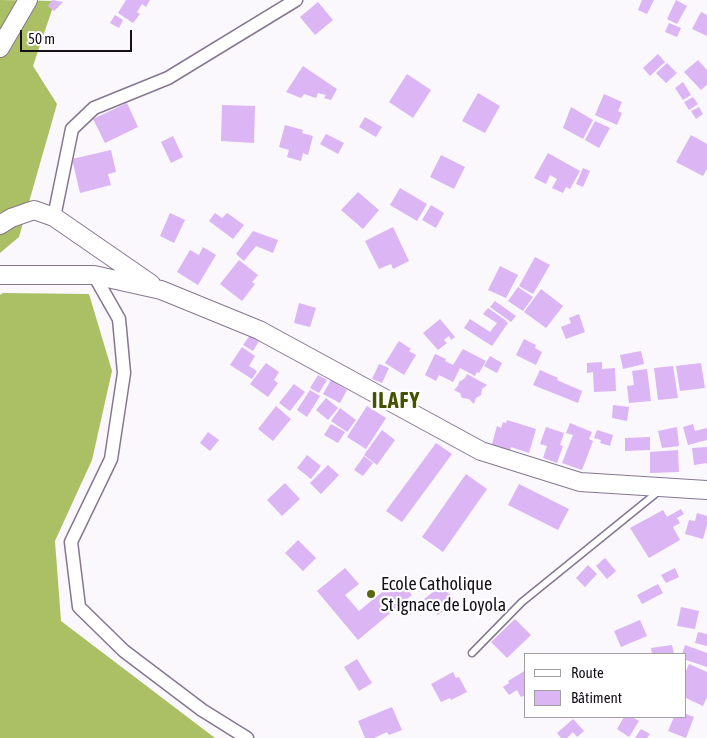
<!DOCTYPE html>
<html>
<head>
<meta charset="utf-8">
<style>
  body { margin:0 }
  #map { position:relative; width:707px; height:738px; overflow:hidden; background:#faf7fd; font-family:"Asap Condensed",sans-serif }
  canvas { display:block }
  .legend { position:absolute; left:524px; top:653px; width:162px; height:65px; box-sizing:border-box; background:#fff; border:1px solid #a29fa3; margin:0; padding:6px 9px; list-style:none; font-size:15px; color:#16101a }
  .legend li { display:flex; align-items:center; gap:10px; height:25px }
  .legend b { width:25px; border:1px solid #a29fa3 }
  .scale { position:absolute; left:20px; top:30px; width:112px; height:22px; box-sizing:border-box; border:2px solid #16101a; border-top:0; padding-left:6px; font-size:15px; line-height:18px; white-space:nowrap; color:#16101a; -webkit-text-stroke:4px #fff; paint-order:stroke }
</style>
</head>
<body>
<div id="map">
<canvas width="707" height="738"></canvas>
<ul class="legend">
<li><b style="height:6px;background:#fff"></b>Route</li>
<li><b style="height:14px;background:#dbb5f4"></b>Bâtiment</li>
</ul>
<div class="scale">50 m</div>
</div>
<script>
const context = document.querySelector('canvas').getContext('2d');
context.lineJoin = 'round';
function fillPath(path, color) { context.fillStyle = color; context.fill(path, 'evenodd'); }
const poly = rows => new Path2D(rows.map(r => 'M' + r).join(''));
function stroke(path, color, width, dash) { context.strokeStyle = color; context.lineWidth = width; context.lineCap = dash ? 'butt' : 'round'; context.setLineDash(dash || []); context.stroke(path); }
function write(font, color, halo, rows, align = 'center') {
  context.font = font + ' "Asap Condensed",sans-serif'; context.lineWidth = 4.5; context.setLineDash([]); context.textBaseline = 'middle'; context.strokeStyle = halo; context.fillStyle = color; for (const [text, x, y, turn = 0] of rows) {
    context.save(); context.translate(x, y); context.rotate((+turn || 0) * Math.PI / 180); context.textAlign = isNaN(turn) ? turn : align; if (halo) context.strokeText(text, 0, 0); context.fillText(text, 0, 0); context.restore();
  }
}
fillPath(poly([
  [0,0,55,1,33,66,57,104,19,237,0,253],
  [3,293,89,294,112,371,92,460,55,541,61,621,215,738,0,738,0,295]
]), '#abc064');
fillPath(poly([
  [52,0,63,2,54,11,48,6],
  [126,0,150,0,146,7,142,4,137,12,140,14,133,23,118,13],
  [642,0,654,0,647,14,638,10],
  [676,0,687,6,677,24,667,19],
  [318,2,333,20,315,35,300,17],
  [701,12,707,15,707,36,692,29],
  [115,15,123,20,119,28,110,23],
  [669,23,681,28,677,37,665,32],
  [658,54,665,62,650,76,643,68],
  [698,60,707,70,707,85,701,90,684,72],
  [667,63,677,73,666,83,656,73],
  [303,66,337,89,331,100,324,98,326,95,318,93,316,98,304,94,301,98,286,92],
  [407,74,431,90,413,118,389,102],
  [683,82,691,95,683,100,675,88],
  [478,93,500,106,485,133,462,121],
  [604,94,622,102,618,111,622,113,617,125,595,115],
  [693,97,698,104,689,110,684,102],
  [127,103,138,127,105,143,93,119],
  [222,105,255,106,254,143,221,141],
  [571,107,593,120,583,139,563,128],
  [699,107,703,114,696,119,691,111],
  [365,117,382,127,376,137,359,127],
  [595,121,610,128,599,148,585,140],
  [285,125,303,130,302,133,313,136,308,155,303,153,301,161,287,157,289,150,279,147],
  [326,134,344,143,338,154,320,144],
  [691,135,707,144,707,169,703,176,676,162],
  [173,136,183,157,171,163,161,142],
  [111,150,116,172,108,174,111,185,80,193,72,159],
  [548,153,580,171,570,189,566,187,563,193,552,188,557,179,550,175,546,184,534,178],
  [441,155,465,167,454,189,430,177],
  [583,168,590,171,583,187,576,184],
  [400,188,427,204,417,221,390,205],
  [358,192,379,210,363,229,341,210],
  [431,205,444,213,436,228,422,220],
  [170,213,185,220,174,243,160,236],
  [215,213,222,218,227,213,244,225,233,239,209,221],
  [393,227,409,261,393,269,391,264,379,269,365,241],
  [253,231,278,240,273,253,256,246,244,261,236,254],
  [203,247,216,255,198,285,177,272,190,250,199,255],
  [535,257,550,265,533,294,519,286],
  [239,260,258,275,252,282,255,284,242,301,220,284],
  [500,266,518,275,506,298,488,290],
  [518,287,533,297,523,311,508,301],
  [541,289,563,306,546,328,524,312],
  [495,301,516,316,511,322,490,307],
  [299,303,316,308,310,327,294,323],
  [488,308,505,320,508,323,492,346,464,328,470,319,490,332,497,323,483,314],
  [579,314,585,332,566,339,561,327,571,323,569,318],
  [440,319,455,337,451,340,449,336,444,340,447,343,438,350,423,333],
  [250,335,259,341,253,351,243,345],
  [524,339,536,345,535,348,542,352,536,365,516,355],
  [399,341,411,349,409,351,416,355,404,375,385,363],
  [242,347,255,356,249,366,257,371,252,379,230,365],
  [463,349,486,361,479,373,477,372,475,376,460,368,453,382,439,375,436,381,425,375,435,354,446,359,445,361,453,365],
  [641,351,644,364,623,369,620,355],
  [490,356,502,363,497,373,484,366],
  [602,362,602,369,615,368,616,391,594,392,593,372,587,373,587,363],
  [266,363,279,372,274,380,278,383,268,397,250,384],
  [701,363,705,388,680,391,676,366],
  [379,364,389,368,382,383,372,379],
  [673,366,678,398,658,400,654,368],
  [647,369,651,401,629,403,627,386,634,385,632,371],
  [540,370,558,378,557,380,582,391,578,403,533,385],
  [467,374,487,385,482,389,481,395,476,398,474,404,469,399,462,398,460,393,454,390,458,386,459,382,465,378],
  [318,375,327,380,319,393,310,388],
  [331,380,347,390,340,403,323,394],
  [294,384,305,392,290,411,279,403],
  [310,390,320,396,307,417,297,410],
  [326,398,338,408,328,420,316,410],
  [613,405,629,407,627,421,612,418],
  [276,406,291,419,273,441,258,429],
  [367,406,386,418,366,449,347,437],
  [340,408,356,420,347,432,331,421],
  [507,420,536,429,529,453,511,447,509,454,491,448,497,426,501,428,503,422,506,423],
  [570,423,592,432,589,439,593,441,582,470,562,463,573,435,566,433],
  [331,424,345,432,338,443,324,435],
  [693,424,695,431,707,428,707,440,688,445,683,427],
  [546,427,564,433,560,445,563,446,557,463,543,458,547,446,540,444],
  [677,427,679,446,662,448,658,431],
  [382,430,395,440,377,465,364,455],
  [597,430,613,435,610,446,600,443,601,440,594,438],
  [208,432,219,440,210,451,200,443],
  [650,437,650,450,625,451,625,438],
  [436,443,452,454,402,522,386,511],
  [707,447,707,463,694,465,692,448],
  [678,450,679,472,650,473,650,452],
  [307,455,321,466,311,479,297,468],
  [364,456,373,463,363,476,354,470],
  [328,465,339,475,321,494,310,483],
  [466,474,487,489,443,552,422,537],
  [285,483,300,499,282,516,267,500],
  [519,484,569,509,558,530,508,505],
  [681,509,684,514,677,518,680,523,673,527,680,540,649,558,630,528,663,510,667,517],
  [697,513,707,516,707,525,703,539,685,534,689,520,695,521],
  [298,540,316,558,303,571,285,553],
  [605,558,616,571,607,579,596,566],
  [588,565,597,574,585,587,576,578],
  [345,568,359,584,345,595,359,611,398,579,412,595,358,640,317,591],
  [675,568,679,577,666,583,661,575],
  [658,584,663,593,642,604,637,595],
  [442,585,455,601,438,615,424,599],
  [681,607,699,611,695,629,677,626],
  [515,619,531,635,507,658,491,642],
  [640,620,647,636,621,647,614,631],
  [698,632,707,634,707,646,695,643],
  [672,645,674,654,652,654,651,648],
  [685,645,707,653,707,667,686,660,686,654,682,654],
  [357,659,372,683,359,691,344,667],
  [689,664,707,672,707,697,703,706,686,698,686,671],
  [526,670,526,695,521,697,517,690,509,695,503,687,509,683,508,681],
  [453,672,456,678,459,677,467,692,451,700,450,698,441,702,431,684],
  [392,707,402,730,389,735,387,732,374,738,365,738,358,721],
  [686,714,694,717,686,738,668,731,674,717,686,717],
  [624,717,632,717,639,721,629,737,617,729],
  [573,719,584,731,577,737,573,732,567,738,561,738,557,733],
  [641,729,650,734,647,738,635,738]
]), '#dbb5f4');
const lane = poly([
  [472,653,522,602,659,491]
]);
const street = poly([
  [54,217,72,129,94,108,168,78,296,0],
  [94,275,119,319,124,373,111,459,71,542,79,607,124,651,202,710,247,738]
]);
const secondary = poly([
  [0,48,28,0],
  [0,225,11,218,34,210,54,217,151,284],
  [0,275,94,275,161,290,259,330,481,451,580,482,707,490]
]);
stroke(lane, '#867790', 9);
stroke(street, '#867790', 15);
stroke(secondary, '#867790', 20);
stroke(lane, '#fff', 6);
stroke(street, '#fff', 12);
stroke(secondary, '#fff', 18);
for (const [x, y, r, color] of [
  [371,594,5,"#586811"]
]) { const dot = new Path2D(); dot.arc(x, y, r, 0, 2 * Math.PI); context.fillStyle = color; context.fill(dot); stroke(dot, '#fff', 2); }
write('18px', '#16101a', '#fff', [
  ["Ecole Catholique",381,584],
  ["St Ignace de Loyola",381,605]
], 'left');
context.letterSpacing = '1px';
write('bold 22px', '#455300', '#fff', [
  ["ILAFY",396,401]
]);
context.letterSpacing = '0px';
</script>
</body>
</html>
